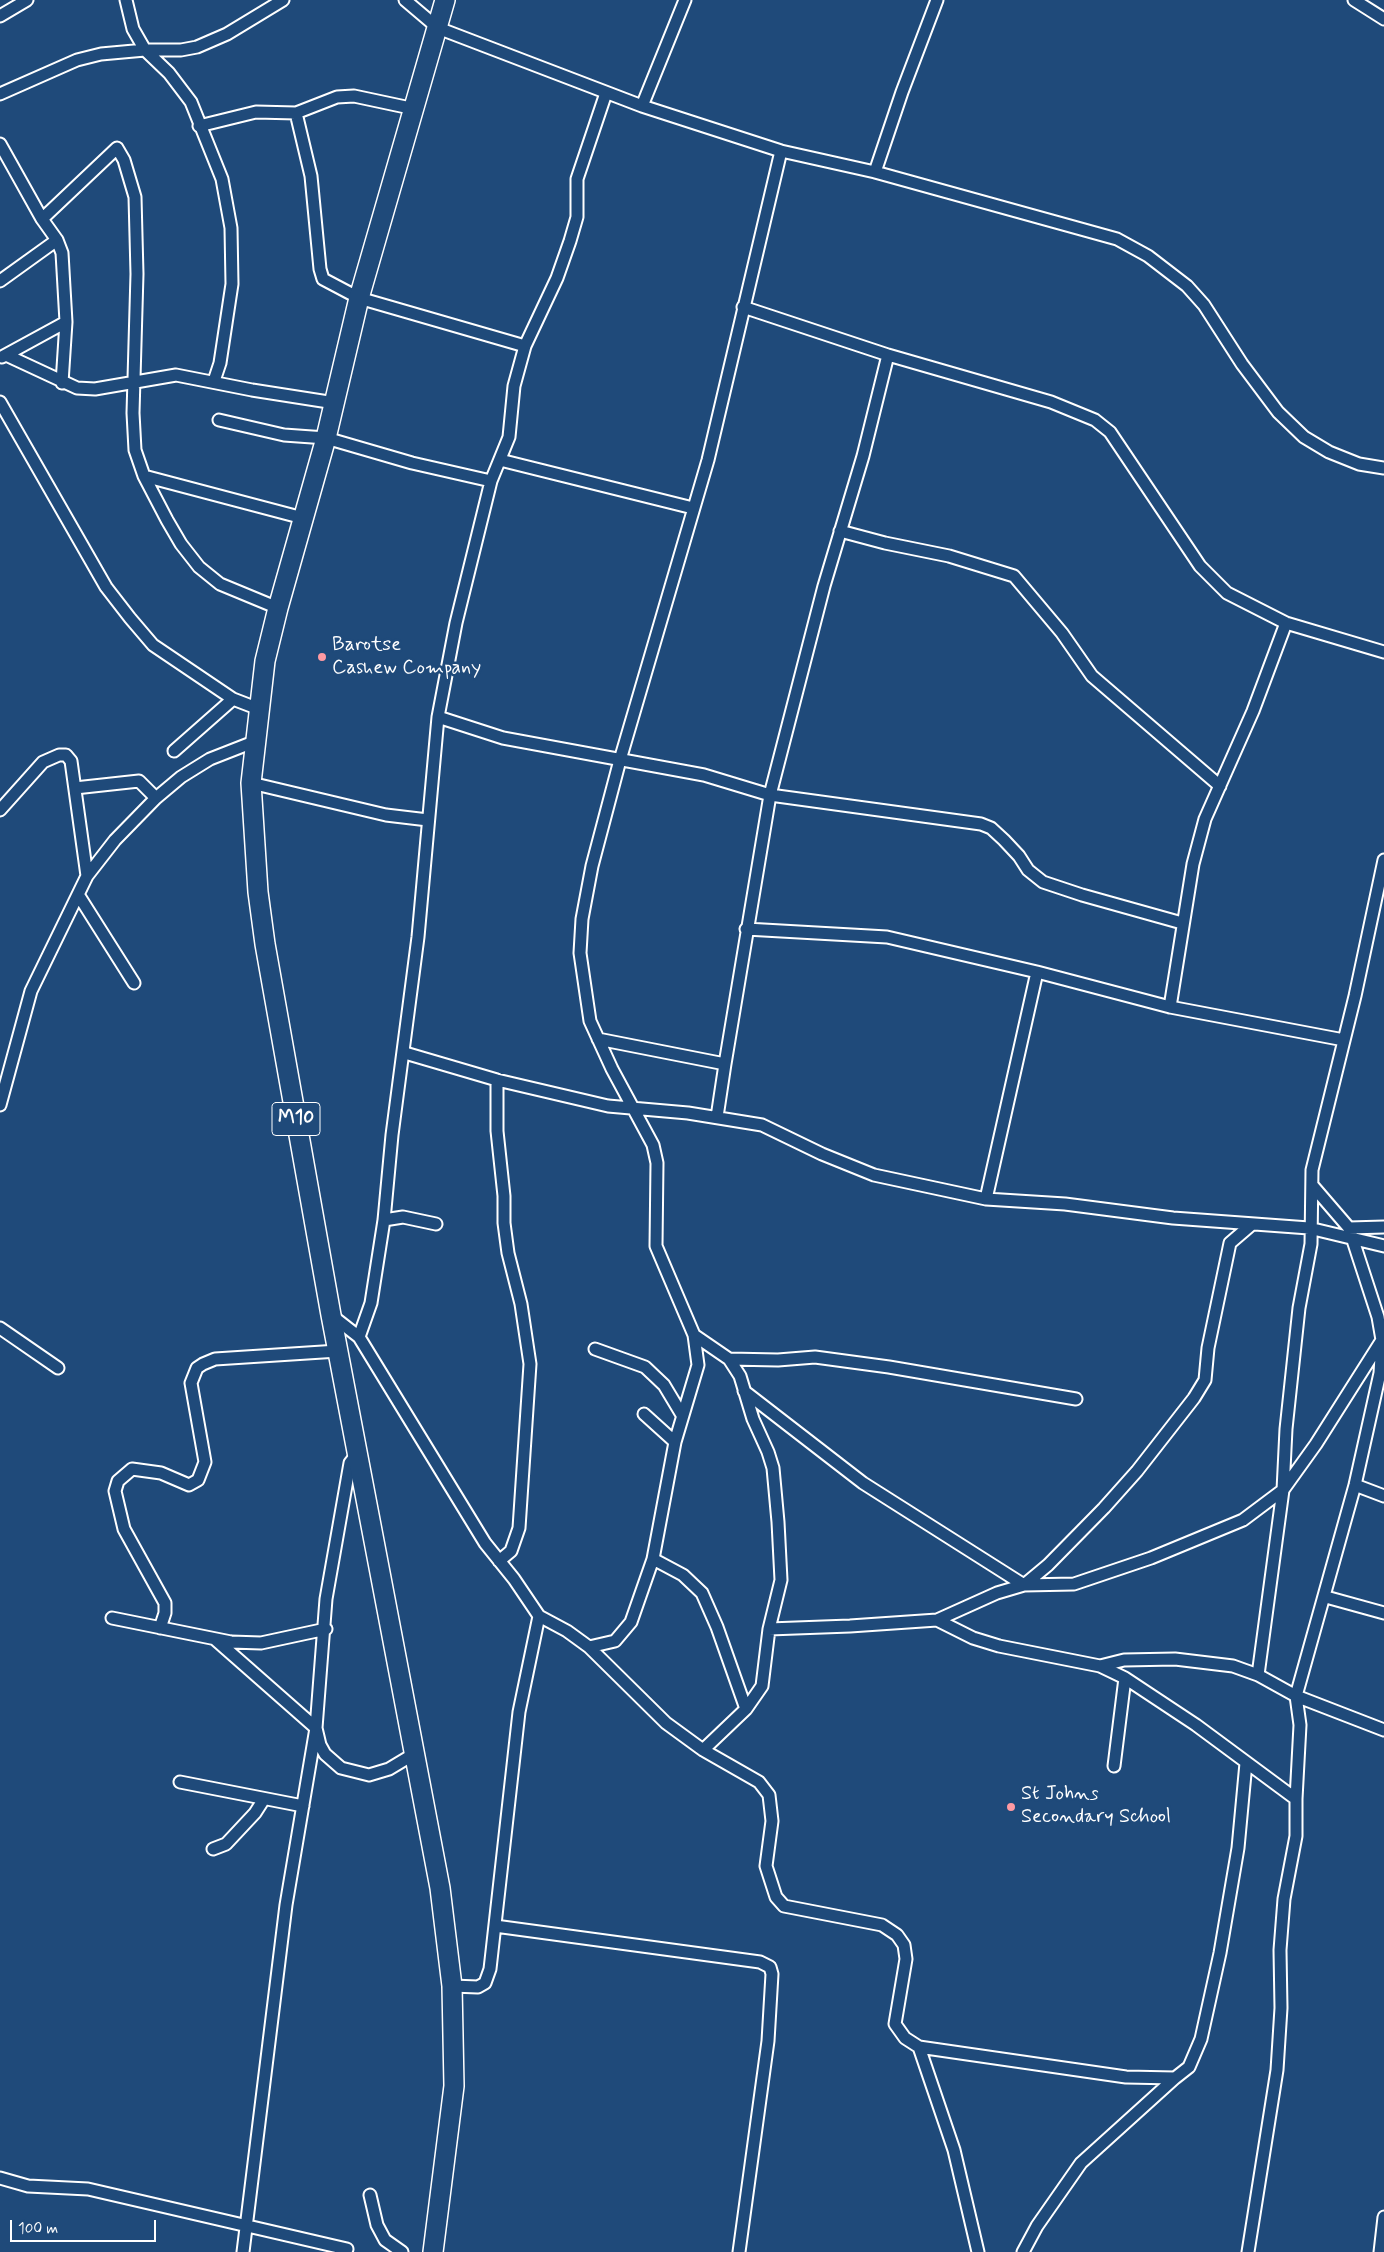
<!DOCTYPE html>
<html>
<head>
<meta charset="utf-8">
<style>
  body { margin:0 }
  #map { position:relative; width:1384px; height:2252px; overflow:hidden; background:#1f4a7a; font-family:Mynerve,sans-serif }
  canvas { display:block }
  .scale { position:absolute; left:10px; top:2220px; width:146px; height:22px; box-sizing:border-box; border:2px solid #fff; border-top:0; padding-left:6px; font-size:15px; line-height:18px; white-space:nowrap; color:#fff; -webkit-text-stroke:4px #1f4a7a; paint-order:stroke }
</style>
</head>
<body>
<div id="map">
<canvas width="1384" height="2252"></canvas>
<div class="scale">100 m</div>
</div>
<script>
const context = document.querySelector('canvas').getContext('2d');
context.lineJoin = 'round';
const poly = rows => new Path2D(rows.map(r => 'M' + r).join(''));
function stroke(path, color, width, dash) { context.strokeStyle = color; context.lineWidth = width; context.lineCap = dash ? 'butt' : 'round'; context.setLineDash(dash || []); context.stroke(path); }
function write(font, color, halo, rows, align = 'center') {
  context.font = font + ' Mynerve,sans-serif'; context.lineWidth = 5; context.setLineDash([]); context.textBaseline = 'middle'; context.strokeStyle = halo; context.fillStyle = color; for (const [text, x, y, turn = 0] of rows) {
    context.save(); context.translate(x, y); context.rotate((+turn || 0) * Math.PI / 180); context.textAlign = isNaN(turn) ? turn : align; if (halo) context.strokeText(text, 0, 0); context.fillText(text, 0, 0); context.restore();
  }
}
const minor = poly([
  [126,0,133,29,145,50,169,73,191,102,222,179,231,228,232,284,220,363,214,381],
  [405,0,438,28,642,106,781,151,875,172,1117,239,1148,256,1187,286,1204,305,1242,364,1278,412,1304,437,1329,452,1359,464,1384,468],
  [1354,0,1384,19],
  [0,16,27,0],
  [0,94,77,60,101,54,145,50,181,50,197,47,227,34,283,0],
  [642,106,685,0],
  [296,113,311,176,320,269,323,279,359,298,525,346],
  [199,126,256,112,296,113,337,97,354,96,415,109],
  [0,144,42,219,57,240,62,253,66,322,62,383],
  [875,172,902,92,937,0],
  [42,219,117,148,124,160,135,197,137,274,133,413,135,450,144,476,167,520,181,544,199,567,220,584,278,608],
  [0,281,57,240],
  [743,307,888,355,1051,402,1095,420,1110,432,1200,566,1227,593,1286,623,1384,652],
  [6,355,77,388,95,389,176,375,252,390,335,403],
  [2,357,66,322],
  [0,402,106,587,130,618,153,645,233,699,259,709],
  [219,420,284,435,326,438,412,463,491,481],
  [500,460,693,508],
  [144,476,303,518],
  [840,531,885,543,949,556,1014,576,1062,633,1092,676,1220,786],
  [438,717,503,738,704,775,770,795,981,824,991,828,1004,840,1019,856,1028,870,1043,882,1082,895,1182,923],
  [174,751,233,699],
  [251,783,386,815,428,820],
  [75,788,139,781,156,798],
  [0,810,43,762,59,755,66,755,71,761,87,876],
  [79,896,134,983],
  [746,929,887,937,1037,972,1170,1007,1344,1040],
  [1170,1007,1193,864,1205,819,1253,711,1286,623],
  [598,1039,725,1064,770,795,824,586,863,456,888,355],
  [405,1053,497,1080,608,1106,688,1113,762,1125,822,1154,874,1175,986,1199,1065,1204,1173,1218,1309,1228,1384,1246],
  [497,1080,497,1131,504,1196,504,1223,508,1253,521,1304,530,1364,519,1528,511,1551,499,1561],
  [0,1105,31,991,87,876,115,840,156,798,181,777,210,759,256,741],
  [717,1117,725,1064],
  [986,1199,1037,972],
  [384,1220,403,1217,436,1224],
  [1349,1228,1384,1227],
  [331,1315,359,1337,485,1543,514,1579,539,1616,567,1631,589,1647,666,1723,703,1750,759,1782,769,1795,772,1821,766,1866,776,1897,784,1906,882,1925,897,1935,904,1945,906,1959,895,2024,905,2038,919,2047,1126,2077,1175,2078,1189,2067,1201,2039,1220,1953,1238,1848,1246,1763],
  [0,1328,58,1368],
  [694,1335,729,1359,740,1376,753,1419,768,1452,773,1468,778,1522,781,1580,769,1629,762,1686,746,1709,703,1750],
  [359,1337,371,1303,384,1220,392,1135,418,937,438,717,456,623,491,481,509,437,514,386,525,346,557,278,570,241,577,217,577,179,606,93],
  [595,1349,645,1367,664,1385,682,1415],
  [729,1359,778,1360,815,1357,889,1367,1076,1399],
  [744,1391,863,1483,1024,1585,1074,1584,1151,1558,1243,1520,1283,1490,1316,1444,1382,1340,1378,1317,1349,1228,1312,1185],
  [644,1414,675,1442],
  [1355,1485,1384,1496],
  [653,1559,683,1575,702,1593,717,1627,746,1709],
  [1326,1597,1384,1613],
  [112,1618,231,1642,261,1643,326,1629],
  [937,1620,973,1638,999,1646,1100,1666,1125,1678,1196,1725,1296,1799,1296,1836,1284,1899,1280,1950,1281,2008,1277,2070,1248,2252],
  [160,1628,165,1613,165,1603,124,1529,115,1491,118,1481,132,1469,161,1473,189,1485,198,1480,205,1462,191,1383,197,1368,203,1364,215,1359,338,1351],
  [769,1629,850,1626,937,1620,997,1593,1024,1585,1048,1565,1104,1508,1137,1471,1194,1398,1205,1380,1208,1348,1230,1243,1251,1225],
  [216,1640,316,1728,320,1745,325,1754,341,1768,369,1775,389,1769,414,1754],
  [589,1647,615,1641,631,1622,653,1559,675,1442,698,1365,694,1335,656,1246,657,1163,653,1145,612,1069,590,1021,580,953,582,919,592,866,620,760,708,460,781,151],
  [1100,1666,1124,1660,1175,1659,1233,1666,1258,1675,1296,1696,1384,1730],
  [1258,1675,1283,1490,1286,1429,1299,1308,1311,1244,1312,1170,1355,996,1384,860],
  [1114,1766,1125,1678],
  [180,1782,303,1806],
  [1296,1799,1300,1725,1296,1696,1355,1485,1380,1373,1382,1340],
  [213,1849,226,1844,255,1813,264,1799],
  [495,1926,760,1962,770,1967,772,1974,768,2041,739,2252],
  [452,1986,478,1987,485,1983,490,1969,519,1712,539,1616],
  [919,2047,954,2150,978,2252],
  [0,2178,28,2186,88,2189,347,2249],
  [370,2195,377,2225,385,2240,402,2252],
  [243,2252,286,1905,316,1728,326,1599,350,1463,358,1453],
  [1023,2252,1037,2226,1081,2163,1175,2078],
  [1380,2252,1384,2217]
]);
const primary = poly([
  [433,2252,454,2086,452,1986,440,1888,331,1315,265,944,258,892,251,783,265,661,278,608,326,438,359,298,445,0]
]);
stroke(minor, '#fff', 15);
stroke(primary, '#fff', 22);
stroke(minor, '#1f4a7a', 11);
stroke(primary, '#1f4a7a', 19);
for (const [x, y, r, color] of [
  [322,657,5,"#ff9aa2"],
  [1011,1807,5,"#ff9aa2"]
]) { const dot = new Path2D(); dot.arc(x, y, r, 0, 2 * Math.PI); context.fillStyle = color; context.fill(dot); stroke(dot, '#1f4a7a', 2); }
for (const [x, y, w] of [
  [296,1119,48]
]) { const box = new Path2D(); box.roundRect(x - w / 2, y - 16.5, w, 33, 4); context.fillStyle = '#1f4a7a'; context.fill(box); stroke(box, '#fff', 1); }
write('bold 19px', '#fff', null, [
  ["M10",296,1119]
]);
write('20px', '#fff', '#1f4a7a', [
  ["Barotse",332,646],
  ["Cashew Company",332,669],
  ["St Johns",1021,1795],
  ["Secondary School",1021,1818]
], 'left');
</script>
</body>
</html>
